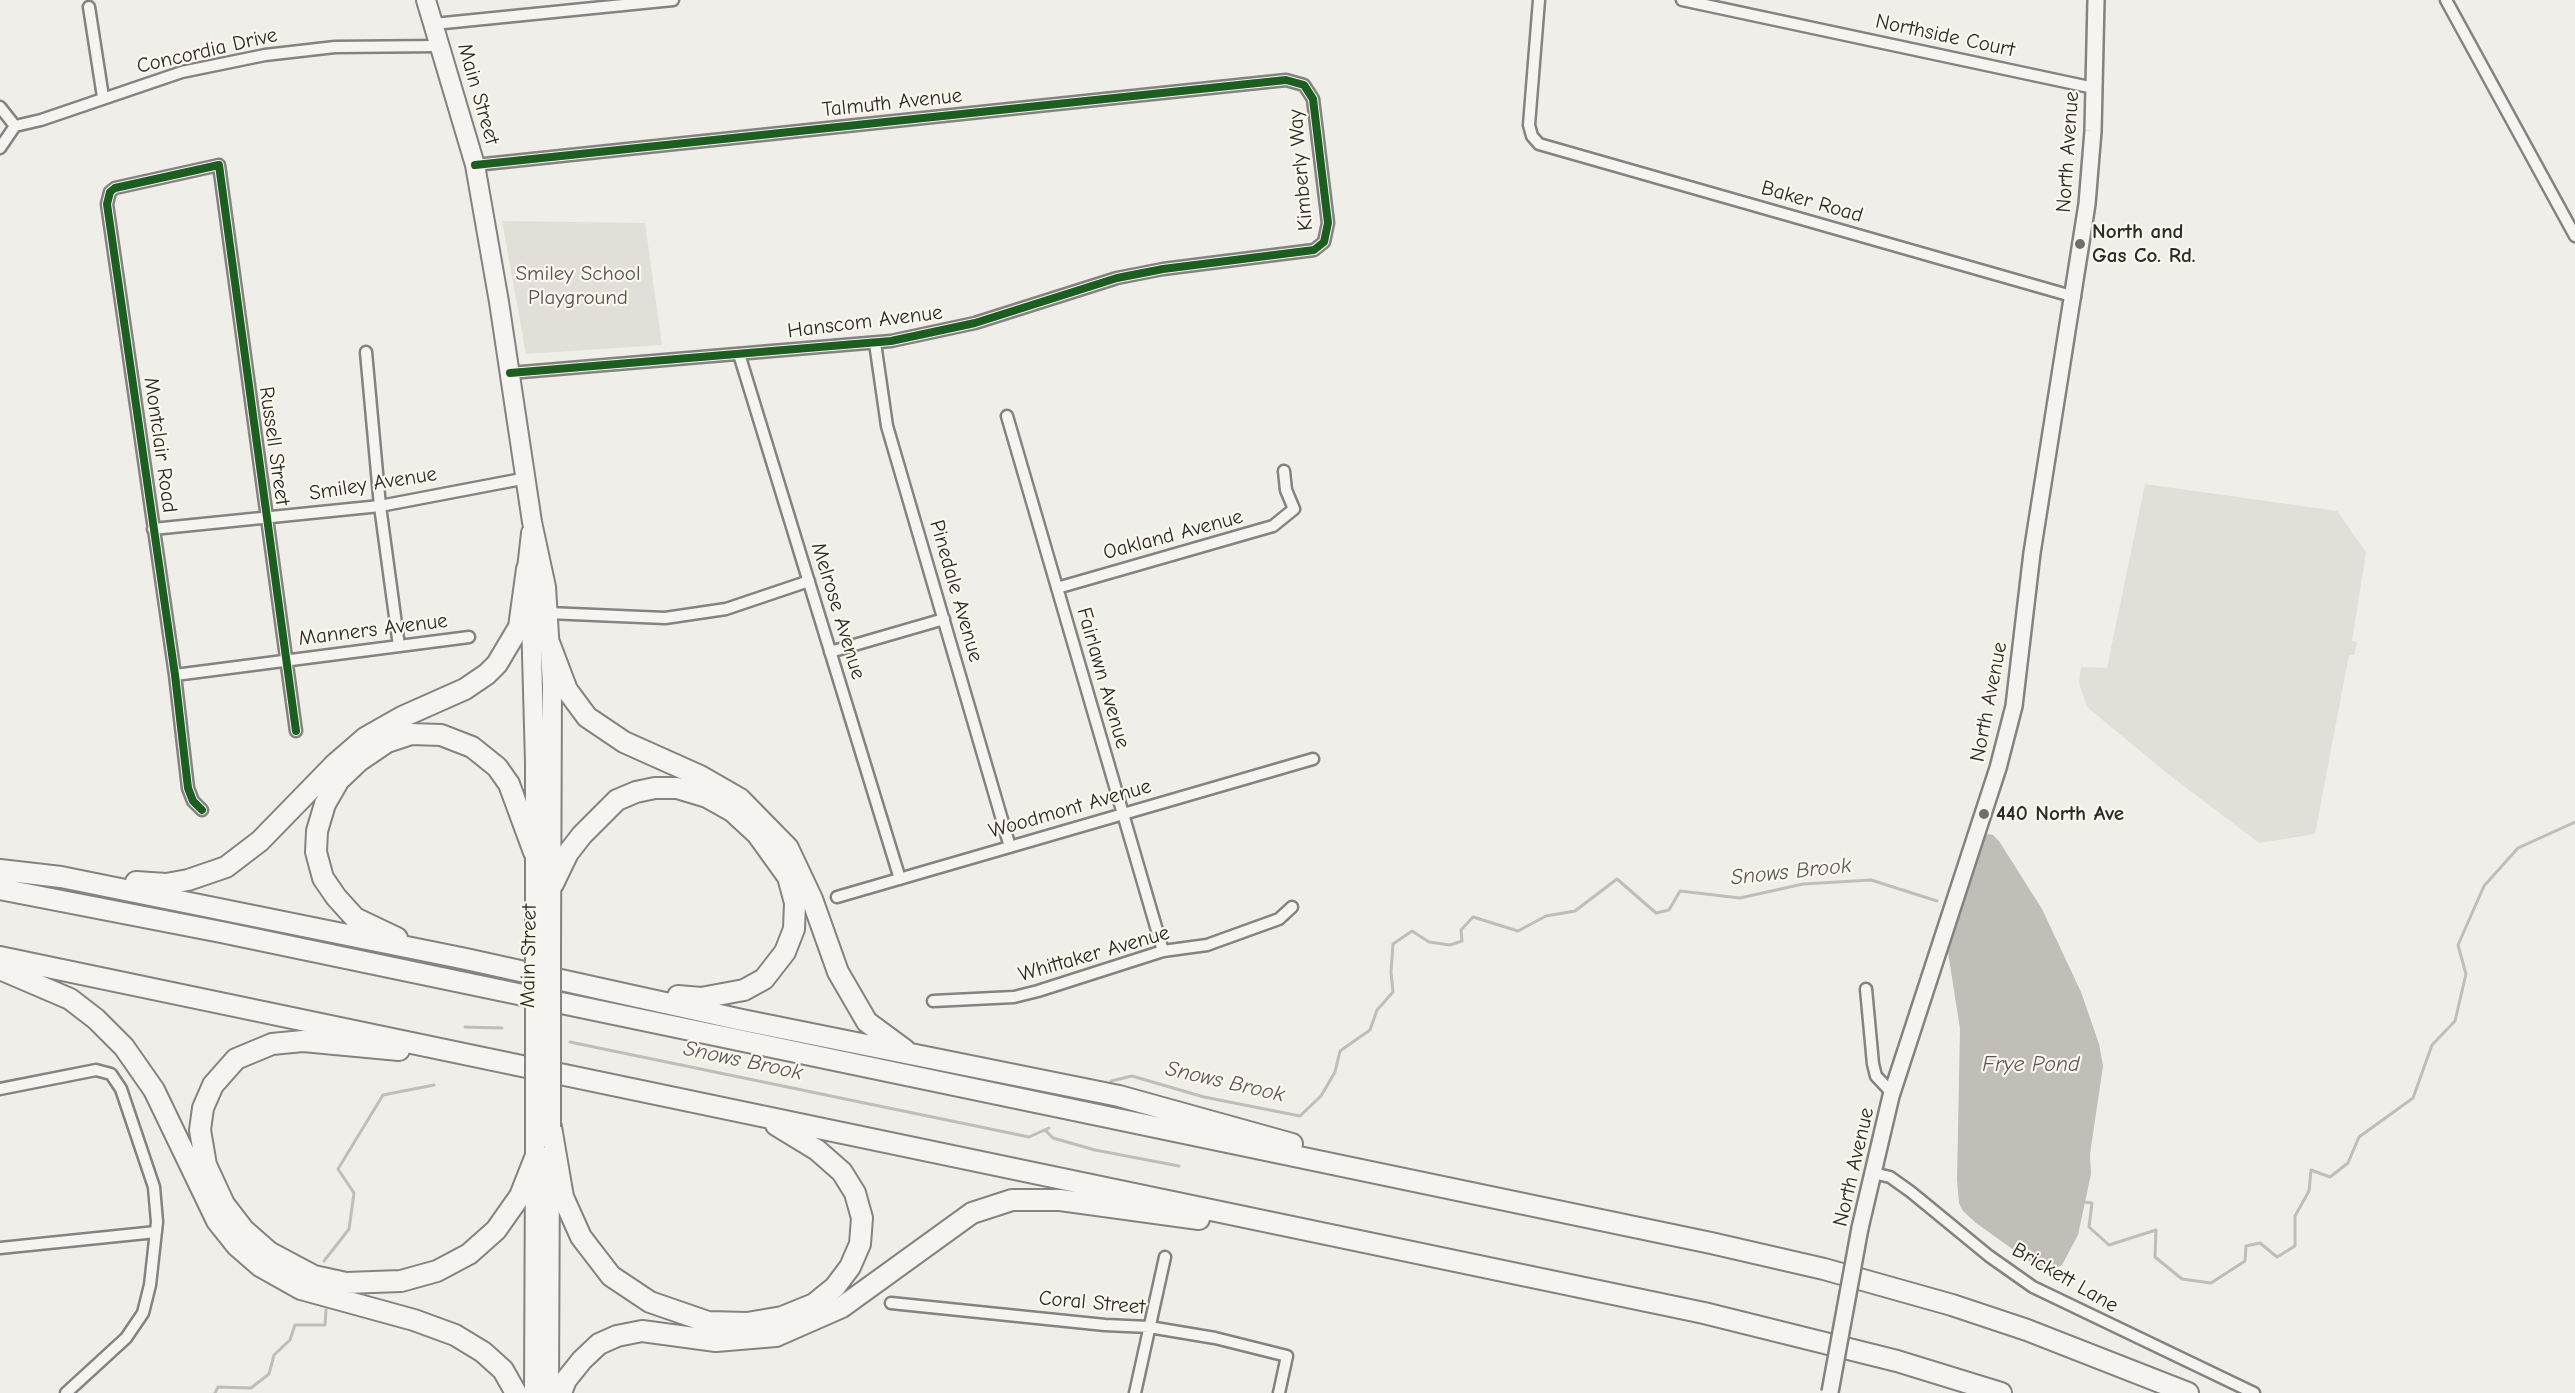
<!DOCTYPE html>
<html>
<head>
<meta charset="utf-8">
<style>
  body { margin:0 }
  canvas { display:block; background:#f0eee8 }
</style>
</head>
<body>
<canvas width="2575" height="1393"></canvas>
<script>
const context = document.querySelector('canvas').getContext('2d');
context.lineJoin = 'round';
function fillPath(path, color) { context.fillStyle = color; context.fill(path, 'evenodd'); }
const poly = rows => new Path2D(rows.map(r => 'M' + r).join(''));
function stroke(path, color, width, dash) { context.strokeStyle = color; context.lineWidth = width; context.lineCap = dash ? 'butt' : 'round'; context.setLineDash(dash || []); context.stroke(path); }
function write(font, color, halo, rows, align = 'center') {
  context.font = font + ' "Comic Neue",sans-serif'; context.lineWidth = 4.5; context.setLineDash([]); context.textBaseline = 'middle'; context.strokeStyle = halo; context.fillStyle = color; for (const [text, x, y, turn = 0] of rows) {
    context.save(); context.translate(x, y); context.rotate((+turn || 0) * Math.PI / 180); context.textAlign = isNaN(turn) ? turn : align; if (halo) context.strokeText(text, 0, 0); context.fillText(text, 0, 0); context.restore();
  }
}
fillPath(poly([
  [502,221,645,223,662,345,526,354],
  [2145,484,2337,511,2366,552,2352,641,2357,642,2354,655,2349,655,2315,834,2259,843,2168,774,2087,707,2079,683,2081,667,2107,668]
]), '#e1dfd7');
fillPath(poly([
  [1988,834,1993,835,1999,841,2042,909,2081,992,2099,1044,2103,1066,2090,1154,2091,1174,2078,1235,2062,1265,2046,1273,1976,1223,1963,1211,1959,1203,1957,1180,1960,1029,1948,952,1979,848,1984,836]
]), '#c0beb7');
stroke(poly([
  [465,1027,502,1028],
  [570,1042,1029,1137,1049,1128],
  [1111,1081,1132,1076,1204,1097,1300,1116,1321,1096,1335,1072,1340,1051,1370,1030,1377,1010,1393,992,1391,972,1393,944,1412,931,1429,942,1450,945,1462,941,1461,930,1473,917,1518,931,1546,916,1575,911,1617,879,1656,913,1669,910,1680,891,1740,898,1803,884,1871,880,1937,901],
  [1045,1130,1053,1138,1095,1150,1179,1166],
  [2084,1202,2092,1203,2089,1227,2109,1245,2156,1230,2155,1257,2182,1279,2211,1283,2245,1261,2246,1246,2260,1243,2277,1257,2295,1246,2295,1216,2309,1191,2311,1170,2330,1177,2348,1163,2359,1137,2413,1098,2432,1045,2455,1021,2466,974,2458,945,2484,886,2518,848,2575,822],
  [324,1261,349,1229,354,1193,338,1169,383,1095,434,1085],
  [215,1393,218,1387,251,1388,269,1374,274,1355,290,1340,295,1325,325,1325,326,1310]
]), '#c0beb7', 3);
const minor = poly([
  [1539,0,1529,125,1532,136,1539,144,2075,297],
  [1682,0,2094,88],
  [2446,0,2575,236],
  [89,7,103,97],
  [434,24,673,0],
  [0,107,15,126],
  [0,148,15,126,41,120,182,72,265,55,335,47,440,46],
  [475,165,1286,80,1304,85,1313,99,1328,223,1324,242,1314,250,1163,269,1117,278,975,323,891,341,510,373],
  [875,343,887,426,1010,847],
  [366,352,380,506,399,646],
  [739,354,900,879],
  [1007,416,1163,951],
  [153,529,380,506,527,478],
  [1057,588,1273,526,1294,509,1286,490,1284,471],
  [548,613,665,618,726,609,809,581],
  [830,652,944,619],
  [175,675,469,637],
  [202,810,193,801,188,788,175,675,107,204,110,192,115,188,219,165,296,731],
  [837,897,1313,759],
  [1866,989,1873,1064,1876,1076,1892,1093],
  [933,1001,1014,997,1038,991,1163,951,1207,945,1279,919,1292,907],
  [0,1089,96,1070,111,1074,121,1089,154,1187,157,1222,150,1285,143,1313,126,1338,66,1393],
  [1873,1173,1890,1177,1911,1192,1989,1256,2033,1287,2254,1393],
  [0,1248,156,1232],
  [891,1303,1105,1325,1149,1327,1215,1338,1287,1356,1279,1393],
  [1135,1393,1165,1257]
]);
const secondary = poly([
  [1860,1228,1891,1096,1998,768,2014,706,2032,553,2087,204,2093,131,2096,0]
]);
const primary = poly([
  [534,1393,535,1160],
  [549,1393,550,1155]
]);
const trunk = poly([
  [426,0,475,165,499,302,532,522,546,587,552,684,551,950],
  [531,533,527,569,531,618,535,763,535,946],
  [535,1123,535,1158]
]);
const motorway = poly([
  [550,645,567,690,587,717,624,742,700,776,740,799,788,848,812,899,838,972,867,1022,905,1050],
  [0,870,61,877,466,959,742,1020,1119,1096,1292,1144],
  [136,882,166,884,188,880,226,867,260,841,335,764,365,738,402,717,465,689,487,674,497,664,519,627,527,569],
  [553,884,568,853,582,835,617,800,636,792,655,788,677,788,707,797,732,811,757,834,788,877,795,903,794,929,785,952,764,979,744,990,701,998,678,996],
  [0,889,221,932,1711,1243,1824,1269,1952,1305,2027,1330,2188,1393],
  [397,938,355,918,336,897,323,878,316,852,317,831,325,804,339,780,359,761,387,742,411,734,441,735,472,747,497,767,509,784,534,852],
  [0,957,1704,1313,1897,1361,2001,1393],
  [0,969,70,999,96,1019,124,1047,154,1090,217,1221,237,1246,260,1266,301,1289,414,1320,455,1335,483,1352,503,1370,516,1393],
  [399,1050,303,1041,272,1044,236,1059,213,1085,203,1108,200,1130,206,1165,224,1204,244,1230,269,1252,314,1276,346,1283,401,1281,437,1271,469,1254,496,1230,520,1196,535,1158],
  [551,1127,563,1197,581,1237,611,1276,650,1302,708,1322,747,1323,782,1317,814,1304,835,1287,850,1267,860,1244,862,1218,855,1193,842,1172,817,1150,776,1125],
  [561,1393,566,1380,582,1360,599,1344,617,1336,642,1331,716,1341,776,1336,842,1307,972,1213,1012,1200,1060,1200,1199,1219]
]);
stroke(minor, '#848380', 15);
stroke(secondary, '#848380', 20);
stroke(primary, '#848380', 22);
stroke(trunk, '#848380', 22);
stroke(motorway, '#848380', 24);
stroke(minor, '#f5f4f0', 10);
stroke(secondary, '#f5f4f0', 15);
stroke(primary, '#f5f4f0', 18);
stroke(trunk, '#f5f4f0', 18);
stroke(motorway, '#f5f4f0', 20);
const secondaryBridge = poly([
  [1830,1392,1860,1228]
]);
const trunkBridge = poly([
  [535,1123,535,946],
  [551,1127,551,950]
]);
stroke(secondaryBridge, '#848380', 20, []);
stroke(trunkBridge, '#848380', 22, []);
stroke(secondaryBridge, '#f5f4f0', 15);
stroke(trunkBridge, '#f5f4f0', 18);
stroke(poly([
  [475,165,1286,80,1304,85,1313,99,1328,223,1324,242,1314,250,1163,269,1117,278,975,323,891,341,510,373],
  [202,810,193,801,188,788,175,675,107,204,110,192,115,188,219,165,296,731]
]), '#1b5e20', 8);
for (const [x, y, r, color] of [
  [2080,244,6,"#706f6d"],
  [1984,814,6,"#706f6d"]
]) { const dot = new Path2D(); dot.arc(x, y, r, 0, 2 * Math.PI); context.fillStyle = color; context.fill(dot); stroke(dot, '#fbf7ec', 2); }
write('21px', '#2b2b2b', '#fbf7ec', [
  ["Northside Court",1945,36,12],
  ["Concordia Drive",207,51,-13],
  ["Main Street",478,94,74],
  ["Talmuth Avenue",892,103,-6],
  ["North Avenue",2068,152,-86],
  ["Kimberly Way",1301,170,-95],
  ["Baker Road",1812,202,16],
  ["Hanscom Avenue",865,322,-7],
  ["Montclair Road",160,445,82],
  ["Russell Street",274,446,82],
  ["Smiley Avenue",373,484,-9],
  ["Oakland Avenue",1173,535,-15],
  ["Pinedale Avenue",956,591,74],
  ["Melrose Avenue",838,611,73],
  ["Manners Avenue",373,630,-7],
  ["Fairlawn Avenue",1103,678,74],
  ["North Avenue",1989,702,-79],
  ["Woodmont Avenue",1070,809,-16],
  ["Whittaker Avenue",1094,954,-16],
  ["Main Street",529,956,-89],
  ["North Avenue",1854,1167,-77],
  ["Brickett Lane",2065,1278,30],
  ["Coral Street",1092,1303,5]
]);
write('bold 21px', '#2b2b2b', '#fbf7ec', [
  ["North and",2092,232],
  ["Gas Co. Rd.",2092,256],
  ["440 North Ave",1996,814]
], 'left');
write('21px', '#565552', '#fbf7ec', [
  ["Smiley School",578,274],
  ["Playground",578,298]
]);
write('italic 22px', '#585755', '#fbf7ec', [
  ["Snows Brook",1791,872,-6],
  ["Snows Brook",743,1061,12],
  ["Frye Pond",2031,1065],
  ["Snows Brook",1225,1082,13]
]);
</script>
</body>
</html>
